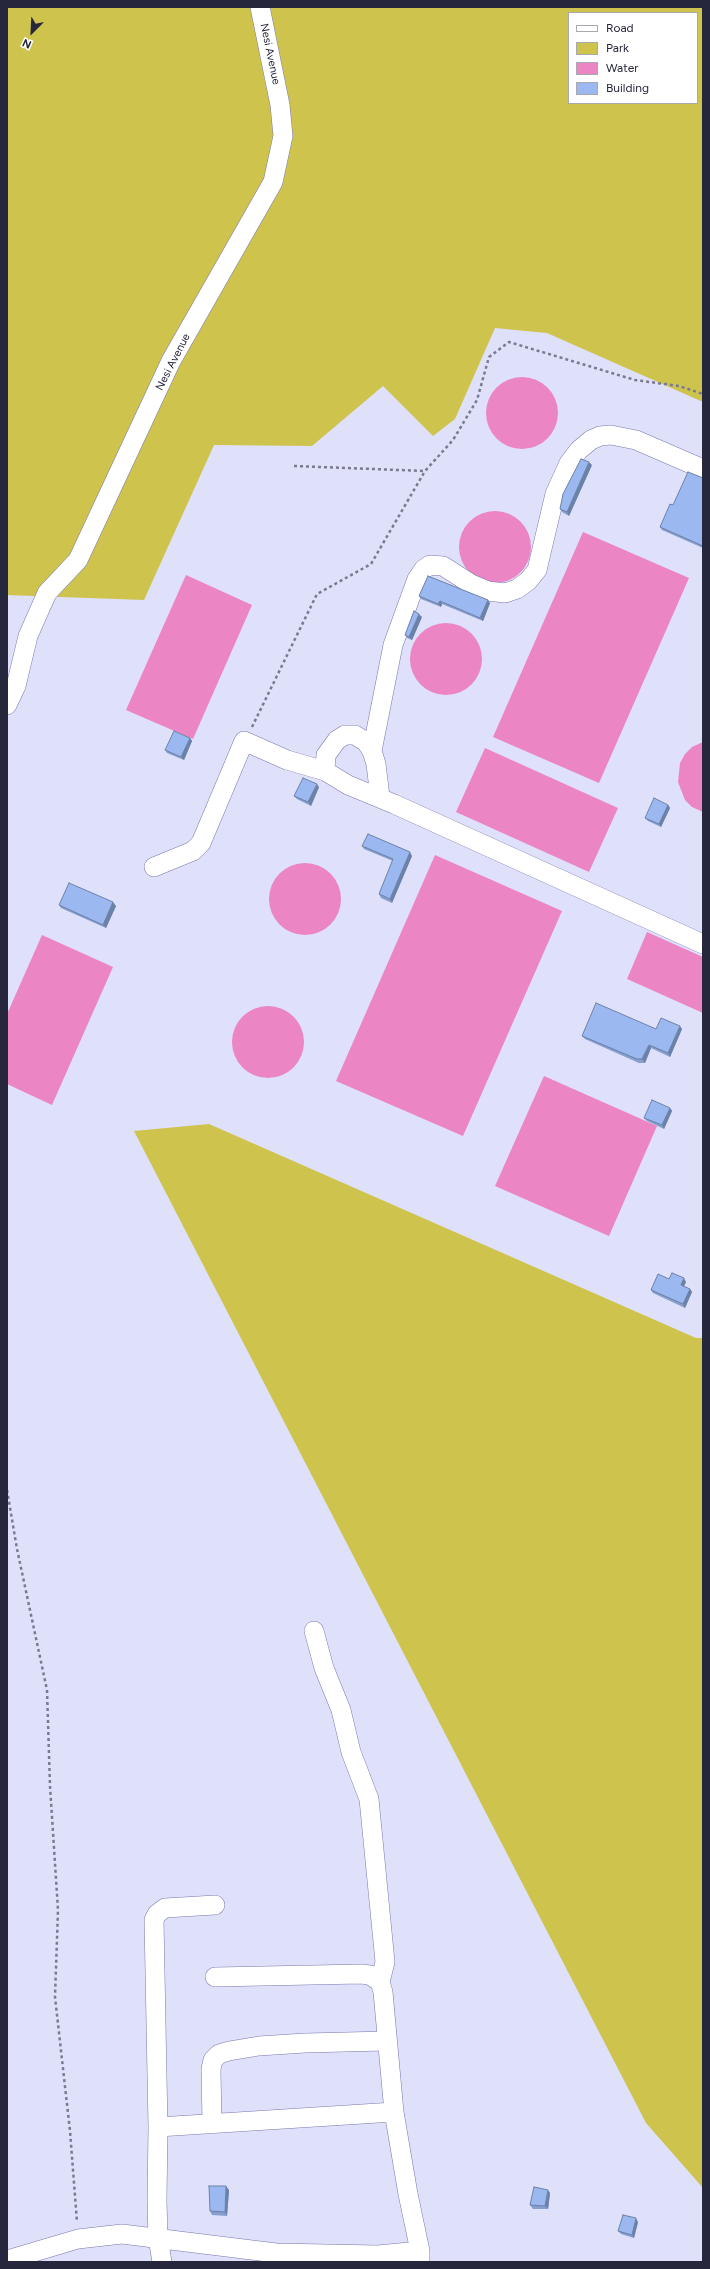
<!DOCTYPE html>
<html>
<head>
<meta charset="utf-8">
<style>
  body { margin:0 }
  #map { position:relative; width:710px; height:2269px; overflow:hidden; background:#dfe0f9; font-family:Figtree,sans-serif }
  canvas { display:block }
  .frame { position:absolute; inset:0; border:8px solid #26263d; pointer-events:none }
  .legend { position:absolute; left:568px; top:12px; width:130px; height:92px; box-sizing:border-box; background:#fff; border:1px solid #a8a8b1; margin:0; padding:5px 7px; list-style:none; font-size:12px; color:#26263d }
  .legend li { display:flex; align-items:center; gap:8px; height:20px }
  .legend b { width:20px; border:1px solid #a8a8b1 }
  .north { position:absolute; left:12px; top:12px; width:40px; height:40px; -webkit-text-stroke:3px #fff; paint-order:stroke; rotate:204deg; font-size:11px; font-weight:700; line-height:16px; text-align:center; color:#26263d }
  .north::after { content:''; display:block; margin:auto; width:14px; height:18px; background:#26263d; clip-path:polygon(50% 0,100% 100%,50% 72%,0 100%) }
</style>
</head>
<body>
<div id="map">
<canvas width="710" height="2269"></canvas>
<div class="frame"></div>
<ul class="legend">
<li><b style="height:5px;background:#fff"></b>Road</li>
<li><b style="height:11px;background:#cec34d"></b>Park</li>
<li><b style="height:11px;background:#eb85c3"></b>Water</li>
<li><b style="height:11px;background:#9bb8f0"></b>Building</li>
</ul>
<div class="north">N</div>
</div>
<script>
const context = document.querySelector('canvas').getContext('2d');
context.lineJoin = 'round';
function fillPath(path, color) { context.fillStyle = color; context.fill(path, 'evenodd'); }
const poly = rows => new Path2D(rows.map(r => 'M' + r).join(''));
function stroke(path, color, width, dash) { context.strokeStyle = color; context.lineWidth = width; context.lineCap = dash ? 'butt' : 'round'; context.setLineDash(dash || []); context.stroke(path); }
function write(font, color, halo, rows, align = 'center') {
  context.font = font + ' Figtree,sans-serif'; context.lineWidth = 3; context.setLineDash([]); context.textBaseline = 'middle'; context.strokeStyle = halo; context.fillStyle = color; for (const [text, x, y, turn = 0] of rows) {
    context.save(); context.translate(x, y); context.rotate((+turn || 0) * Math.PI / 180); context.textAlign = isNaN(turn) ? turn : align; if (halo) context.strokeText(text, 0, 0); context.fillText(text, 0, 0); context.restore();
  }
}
fillPath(poly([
  [7,7,703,7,703,402,547,333,495,328,455,419,433,436,383,386,312,446,214,445,144,600,7,595],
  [569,13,697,13,697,103,569,103],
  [209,1124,696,1338,703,1338,703,2188,646,2123,134,1131]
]), '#cec34d');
fillPath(poly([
  '486 413a36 36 0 1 1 72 0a36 36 0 1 1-72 0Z',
  '459 547a36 36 0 1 1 72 0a36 36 0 1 1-72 0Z',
  [583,532,689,578,599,783,493,737],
  [186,575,252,605,193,739,126,710],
  '410 659a36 36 0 1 1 72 0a36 36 0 1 1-72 0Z',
  [703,742,703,812,692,807,685,800,678,782,680,763,685,754,692,747],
  [485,748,618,808,589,872,456,812],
  [435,855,562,911,463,1136,336,1081],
  '269 899a36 36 0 1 1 72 0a36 36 0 1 1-72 0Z',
  [647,932,703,957,703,1013,627,979],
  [42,935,113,967,52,1105,7,1084,7,1014],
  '232 1042a36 36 0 1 1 72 0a36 36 0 1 1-72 0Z',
  [544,1076,657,1126,609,1236,495,1186]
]), '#eb85c3');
const minor = poly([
  [7,705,16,686,28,636,47,593,78,560,171,361,273,182,283,136,280,105,260,7],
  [372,751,393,645,417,579,424,569,430,565,443,566,471,584,488,591,505,593,517,589,528,581,537,570,555,494,569,463,579,450,591,440,600,436,611,435,636,440,703,469],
  [380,797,376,764,372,751,366,742,355,735,345,735,337,740,326,755,325,771,348,785,394,804,703,944],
  [154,867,193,851,201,843,244,741,287,760,325,771],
  [314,1631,324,1668,341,1710,351,1752,369,1799,385,1962,380,1982],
  [215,1977,361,1974,370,1975,380,1982,383,1992,394,2112,408,2194,420,2251,420,2262],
  [212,2124,211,2069,213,2060,219,2054,229,2051,259,2046,305,2043,386,2041],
  [158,2127,394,2112],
  [7,2260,78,2239,122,2234,276,2253,378,2255,420,2251],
  [162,2262,158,2238,157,2201,158,2127,154,1920,157,1914,165,1908,215,1905]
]);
stroke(minor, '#7878b0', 20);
stroke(poly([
  [294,466,425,471,453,440,477,400,489,357,509,342,635,380,679,386,703,394],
  [252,727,317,594,371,564,425,471],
  [7,1490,17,1549,47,1690,50,1786,58,1910,55,1997,70,2131,77,2222]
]), '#797a92', 2.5, [3, 3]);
stroke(minor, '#fff', 19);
fillPath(poly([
  [592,465,569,516,562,512,560,509],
  [703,478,703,548,662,530,660,527,673,505],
  [419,596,490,603,483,621,442,604,441,607,421,599],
  [422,617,412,640,407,638,405,635],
  [190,738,192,741,184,760,167,753,165,750],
  [319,787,311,806,297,799,294,796],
  [668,805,670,808,661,827,648,821,645,818],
  [362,846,412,856,392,903,381,898,379,894,393,861,364,849],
  [59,905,116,906,106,928,61,908],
  [656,1029,682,1029,670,1057,651,1048,645,1063,639,1063,585,1039,582,1036],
  [670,1108,672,1111,664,1129,647,1121,644,1118],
  [669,1279,686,1282,684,1286,690,1289,692,1292,685,1308,653,1293,651,1290],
  [229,2190,227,2216,212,2215,210,2211],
  [550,2193,548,2209,533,2209,530,2205],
  [638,2222,634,2238,621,2234,618,2231]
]), '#859ece');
fillPath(poly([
  [589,462,592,465,569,516,567,512],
  [488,600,490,603,483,621,480,618],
  [440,601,442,604,441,607,438,604],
  [419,614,422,617,412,640,409,637],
  [190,738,192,741,184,760,181,757],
  [317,784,319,787,311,806,308,802],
  [668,805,670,808,661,827,659,824],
  [410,852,412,856,392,903,390,899],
  [113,902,116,906,106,928,103,925],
  [680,1026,682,1029,670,1057,668,1053],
  [649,1045,651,1048,645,1063,642,1059],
  [670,1108,672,1111,664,1129,662,1125],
  [684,1278,686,1282,683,1288,681,1285],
  [690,1289,692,1292,685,1308,683,1304],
  [226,2186,229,2190,227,2216,225,2212],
  [548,2190,550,2193,548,2209,545,2206],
  [636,2218,638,2222,634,2238,632,2235]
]), '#6c81a8');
const building = poly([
  [581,459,589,462,567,512,560,509,563,494,581,459],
  [688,472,703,478,703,546,660,527,670,504,673,505,688,472],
  [428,576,488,600,480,618,440,601,438,604,419,596,428,576],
  [414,611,419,614,409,637,405,635,414,611],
  [174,731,190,738,181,757,165,750,174,731],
  [303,778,317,784,308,802,294,796,303,778],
  [654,798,668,805,659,824,645,818,654,798],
  [368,834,410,852,390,899,379,894,393,859,362,846,368,834],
  [69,883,113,902,103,925,59,905,69,883],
  [596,1003,656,1029,661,1018,680,1026,668,1053,649,1045,642,1059,637,1059,582,1036,596,1003],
  [652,1100,670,1108,662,1125,644,1118,652,1100],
  [672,1273,684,1278,681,1285,690,1289,683,1304,651,1290,658,1274,669,1279,672,1273],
  [209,2186,226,2186,225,2212,210,2211,209,2186],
  [534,2187,548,2190,545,2206,530,2205,534,2187],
  [623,2215,636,2218,632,2235,618,2231,623,2215]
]);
fillPath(building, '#9bb8f0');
stroke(building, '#6c81a8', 1);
write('11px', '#26263d', '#fff', [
  ["Nesi Avenue",270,54,78],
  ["Nesi Avenue",173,362,-63]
]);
</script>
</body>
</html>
